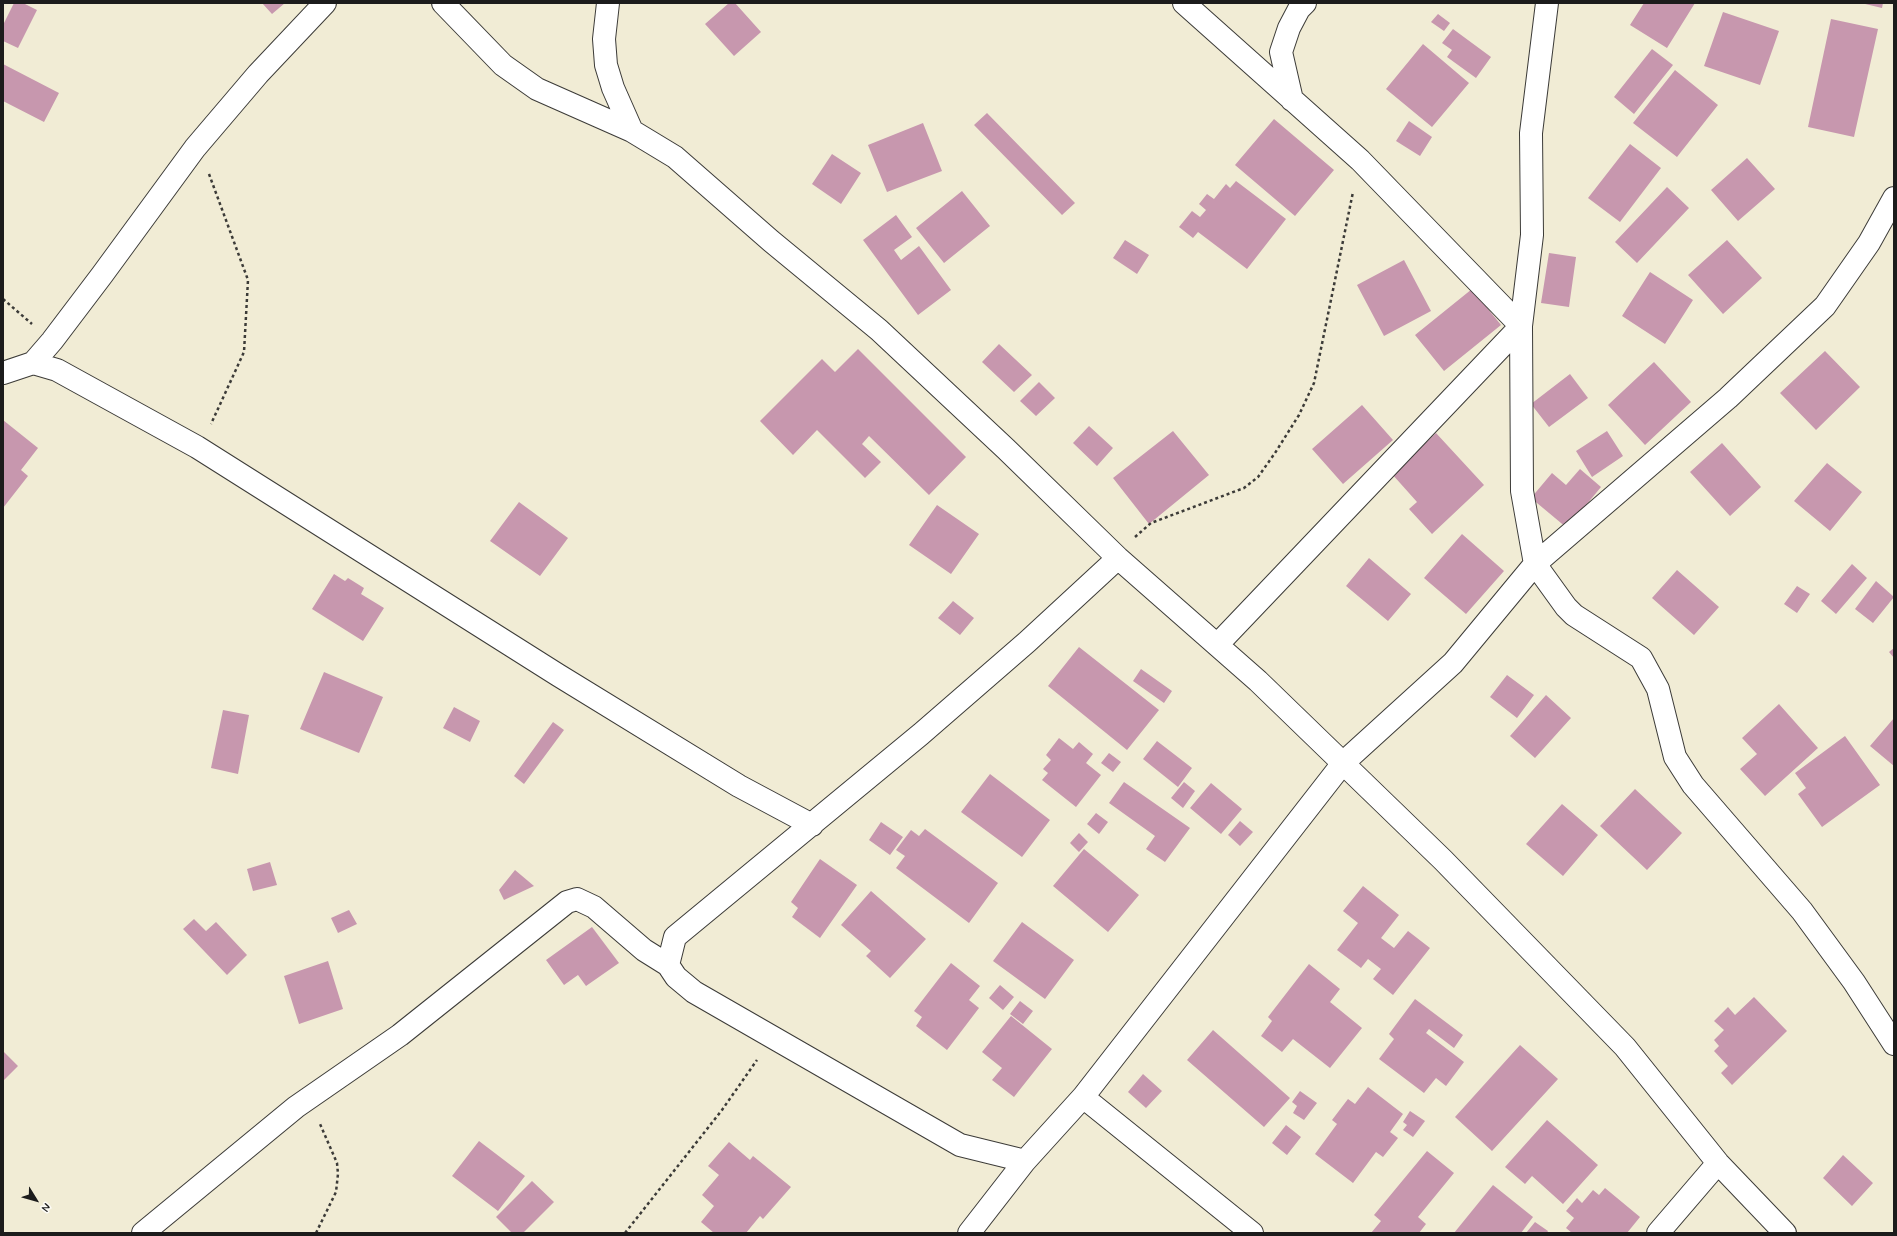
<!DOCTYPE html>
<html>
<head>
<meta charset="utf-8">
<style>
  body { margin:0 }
  #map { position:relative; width:1897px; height:1236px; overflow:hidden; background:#f1ecd5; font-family:Mynerve,sans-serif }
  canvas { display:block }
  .frame { position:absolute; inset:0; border:4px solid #1c1c1c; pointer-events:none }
  .north { position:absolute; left:16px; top:1180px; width:40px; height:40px; -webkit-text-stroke:3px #fdfcf7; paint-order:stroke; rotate:127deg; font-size:11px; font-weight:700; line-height:16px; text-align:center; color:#1c1c1c }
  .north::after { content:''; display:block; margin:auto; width:14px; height:18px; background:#1c1c1c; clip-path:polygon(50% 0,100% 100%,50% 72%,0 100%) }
</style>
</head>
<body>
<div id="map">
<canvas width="1897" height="1236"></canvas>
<div class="frame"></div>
<div class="north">N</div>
</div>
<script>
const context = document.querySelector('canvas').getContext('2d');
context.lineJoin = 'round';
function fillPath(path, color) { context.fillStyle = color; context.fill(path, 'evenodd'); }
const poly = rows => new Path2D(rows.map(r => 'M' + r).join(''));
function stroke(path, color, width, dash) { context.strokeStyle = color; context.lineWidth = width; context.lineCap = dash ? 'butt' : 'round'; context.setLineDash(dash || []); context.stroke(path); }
fillPath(poly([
  [14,3,23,3,37,10,18,48,3,41,3,25],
  [262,3,285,3,272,14],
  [729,3,735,3,761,32,734,56,705,24],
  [1644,3,1695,3,1667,48,1630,25],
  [1861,3,1883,3,1882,8],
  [1723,12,1779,31,1760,85,1704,66],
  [1438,14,1450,23,1444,31,1431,22],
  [1831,19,1878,29,1854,137,1808,127],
  [1453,29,1491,57,1476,78,1447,57,1452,50,1442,43],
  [1423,44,1469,83,1432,127,1386,89],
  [1652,49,1673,65,1634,114,1614,97],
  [3,64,59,93,44,122,3,101],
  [1675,70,1718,105,1677,157,1633,123],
  [987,113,1075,203,1062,215,974,125],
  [1274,119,1334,170,1295,216,1235,165],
  [1409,121,1432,137,1420,156,1396,141],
  [923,123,942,171,887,192,868,145],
  [1630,144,1661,168,1620,222,1588,198],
  [832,154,861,173,841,204,812,184],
  [1747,158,1775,189,1738,221,1711,190],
  [1236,181,1286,219,1247,269,1198,232,1193,238,1179,227,1192,211,1200,217,1206,210,1199,204,1207,194,1214,199,1226,184,1230,188],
  [1667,187,1689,208,1637,263,1615,242],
  [962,191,990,226,944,263,916,228],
  [896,215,912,237,894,250,901,260,919,246,951,290,918,315,863,240],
  [1125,240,1149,255,1137,274,1113,258],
  [1727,240,1762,278,1723,314,1688,275],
  [1549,253,1576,257,1569,307,1541,303],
  [1404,260,1431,311,1384,336,1357,285],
  [1650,272,1693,300,1665,344,1622,316],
  [1472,289,1501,325,1444,371,1415,335],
  [999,344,1032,375,1014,392,982,362],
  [858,349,966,457,929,495,869,436,862,444,881,462,865,478,817,430,793,455,760,421,822,359,835,372],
  [1825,351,1860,387,1816,430,1780,393],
  [1654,362,1691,402,1645,445,1608,405],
  [1570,374,1588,398,1549,427,1531,404],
  [1039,382,1055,398,1036,416,1020,401],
  [1362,405,1393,440,1343,484,1312,449],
  [3,420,38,448,21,470,28,476,3,508],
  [1089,426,1113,448,1097,466,1073,443],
  [1173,431,1209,475,1149,524,1113,478],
  [1607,431,1623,456,1592,477,1576,451],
  [1436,433,1484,485,1432,534,1409,509,1417,502,1392,474],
  [1722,443,1761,487,1730,516,1690,472],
  [1827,463,1862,492,1830,531,1794,501],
  [1580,469,1601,487,1567,528,1531,498,1552,473,1566,485],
  [519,502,568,538,540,576,490,541],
  [937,505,979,534,951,574,909,545],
  [1462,534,1504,571,1466,614,1424,578],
  [1369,558,1411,594,1388,621,1346,586],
  [1852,564,1867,578,1836,614,1821,601],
  [1677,570,1719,607,1694,635,1652,598],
  [334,574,345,581,348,578,364,588,361,594,384,608,363,641,312,609],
  [1876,581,1894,597,1873,623,1855,609],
  [1797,586,1810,594,1797,613,1784,604],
  [953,601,974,618,960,635,938,618],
  [1079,647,1159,710,1127,750,1048,686],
  [1894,648,1894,658,1889,652],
  [1141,669,1172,691,1164,703,1133,681],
  [324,672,383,697,359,753,300,729],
  [1507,675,1534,695,1517,718,1490,697],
  [1546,695,1571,718,1535,758,1510,736],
  [1779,704,1818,748,1765,796,1740,769,1757,754,1742,738],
  [454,707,480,721,470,742,443,728],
  [223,710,249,715,238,774,211,768],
  [1894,718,1894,766,1870,746],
  [553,722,564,730,524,784,514,776],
  [1845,736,1880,785,1822,827,1798,794,1806,788,1795,773],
  [1059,738,1073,749,1079,742,1093,754,1086,763,1101,775,1076,807,1042,780,1048,773,1043,769,1051,760,1046,755],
  [1157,741,1192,768,1178,787,1143,759],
  [1109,753,1121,762,1113,772,1101,763],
  [990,774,1050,820,1022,857,961,812],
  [1124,782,1190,828,1165,862,1146,849,1155,836,1109,803],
  [1184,782,1195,791,1183,808,1171,798],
  [1211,783,1242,809,1221,834,1190,808],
  [1635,789,1682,833,1647,870,1600,826],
  [1562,804,1598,835,1563,876,1526,844],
  [1096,813,1108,822,1099,834,1087,824],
  [1240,821,1253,832,1240,846,1228,835],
  [881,822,903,837,890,855,869,840],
  [925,829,998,883,969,923,896,868,905,856,896,850,911,830,919,836],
  [1079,833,1088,842,1079,852,1070,843],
  [1084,849,1139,895,1108,932,1053,886],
  [820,859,857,885,820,938,792,917,798,908,791,902],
  [270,862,277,885,253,891,247,869],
  [515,870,534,886,504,900,499,890],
  [1363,886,1399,915,1381,938,1394,948,1408,931,1430,948,1393,995,1373,979,1381,969,1368,959,1361,968,1337,950,1358,923,1343,911],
  [871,891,926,939,890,978,866,956,871,951,841,925],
  [349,910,357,924,338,933,331,918],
  [194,919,206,931,216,922,247,955,227,975,183,929],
  [1022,922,1074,960,1045,999,993,961],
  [592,927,619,963,586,986,578,975,564,985,546,960],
  [328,961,343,1009,299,1024,284,976],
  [951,963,980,986,969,1000,979,1008,947,1050,916,1026,922,1017,914,1011],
  [1309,964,1340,989,1330,1002,1362,1028,1330,1068,1293,1039,1282,1052,1261,1036,1272,1021,1268,1017],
  [1000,985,1014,997,1003,1010,989,998],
  [1754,997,1787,1031,1732,1085,1721,1073,1728,1066,1714,1051,1719,1046,1714,1040,1724,1030,1714,1021,1728,1007,1735,1015],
  [1415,999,1463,1035,1454,1048,1429,1029,1426,1033,1464,1062,1446,1086,1436,1078,1424,1093,1379,1059,1394,1039,1389,1034],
  [1020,1001,1033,1011,1023,1024,1010,1014],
  [1011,1016,1052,1049,1014,1097,992,1080,1002,1068,982,1052],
  [1213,1030,1290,1098,1264,1127,1187,1060],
  [1520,1045,1558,1079,1492,1151,1455,1117],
  [3,1051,18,1066,3,1081],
  [1143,1074,1162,1091,1146,1108,1128,1092],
  [1368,1087,1403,1114,1390,1132,1398,1138,1383,1157,1376,1152,1353,1183,1315,1154,1337,1124,1332,1120,1348,1099,1355,1104],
  [1300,1091,1317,1103,1304,1120,1293,1113,1297,1106,1292,1102],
  [1410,1111,1425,1121,1413,1137,1403,1130,1407,1125,1403,1122],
  [1547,1120,1598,1165,1563,1204,1532,1176,1525,1184,1505,1167],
  [1286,1125,1301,1137,1287,1155,1272,1143],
  [479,1141,525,1176,498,1211,452,1176],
  [729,1142,750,1160,753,1156,791,1187,763,1219,760,1216,746,1233,714,1233,701,1222,714,1206,702,1195,719,1175,708,1166],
  [1427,1151,1454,1173,1418,1217,1426,1224,1419,1233,1371,1233,1381,1221,1374,1215],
  [1843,1155,1873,1183,1852,1206,1823,1178],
  [532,1181,554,1202,523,1233,512,1233,496,1217],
  [1493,1185,1533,1217,1521,1233,1454,1233],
  [1605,1188,1640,1217,1627,1233,1572,1233,1566,1228,1574,1218,1566,1211,1577,1198,1582,1203,1593,1190,1599,1195],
  [1535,1222,1548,1231,1547,1233,1526,1233]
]), '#c797ae');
const minor = poly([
  [443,3,503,65,537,89,632,131,675,157,771,241,879,330,1006,449,1118,558,1258,681,1443,860,1625,1047,1718,1163,1785,1233],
  [608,3,604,39,606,65,613,88,632,131],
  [1184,3,1360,160,1521,326,1217,645],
  [1547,3,1531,133,1532,235,1521,326,1522,491,1535,564,1566,607,1574,615,1641,658,1658,689,1675,757,1693,785,1802,911,1854,982,1894,1044],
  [1292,100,1281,52,1289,28,1299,9,1305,3],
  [33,363,52,341,102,275,195,148,258,74,325,3],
  [3,373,33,363,57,370,197,447,558,675,739,786,812,825],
  [1083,1097,1252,1233],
  [1025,1161,960,1145,694,992,676,977,668,965,675,937,921,734,1027,642,1118,558],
  [143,1233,296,1107,400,1035,567,902,577,899,594,907,644,950,668,965],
  [969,1233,1025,1161,1083,1097,1343,763,1453,663,1535,564,1728,398,1825,306,1869,243,1894,198],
  [1658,1233,1718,1163]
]);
stroke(minor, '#3c3b38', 24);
stroke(poly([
  [209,174,248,280,244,352,211,424],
  [3,299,32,324],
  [1135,537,1151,523,1244,488,1258,477,1275,453,1299,415,1314,383,1353,192],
  [316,1233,336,1192,338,1174,337,1163,320,1124],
  [625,1233,722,1110,757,1060]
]), '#3c3b38', 2.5, [3, 3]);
stroke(minor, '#fff', 22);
</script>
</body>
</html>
